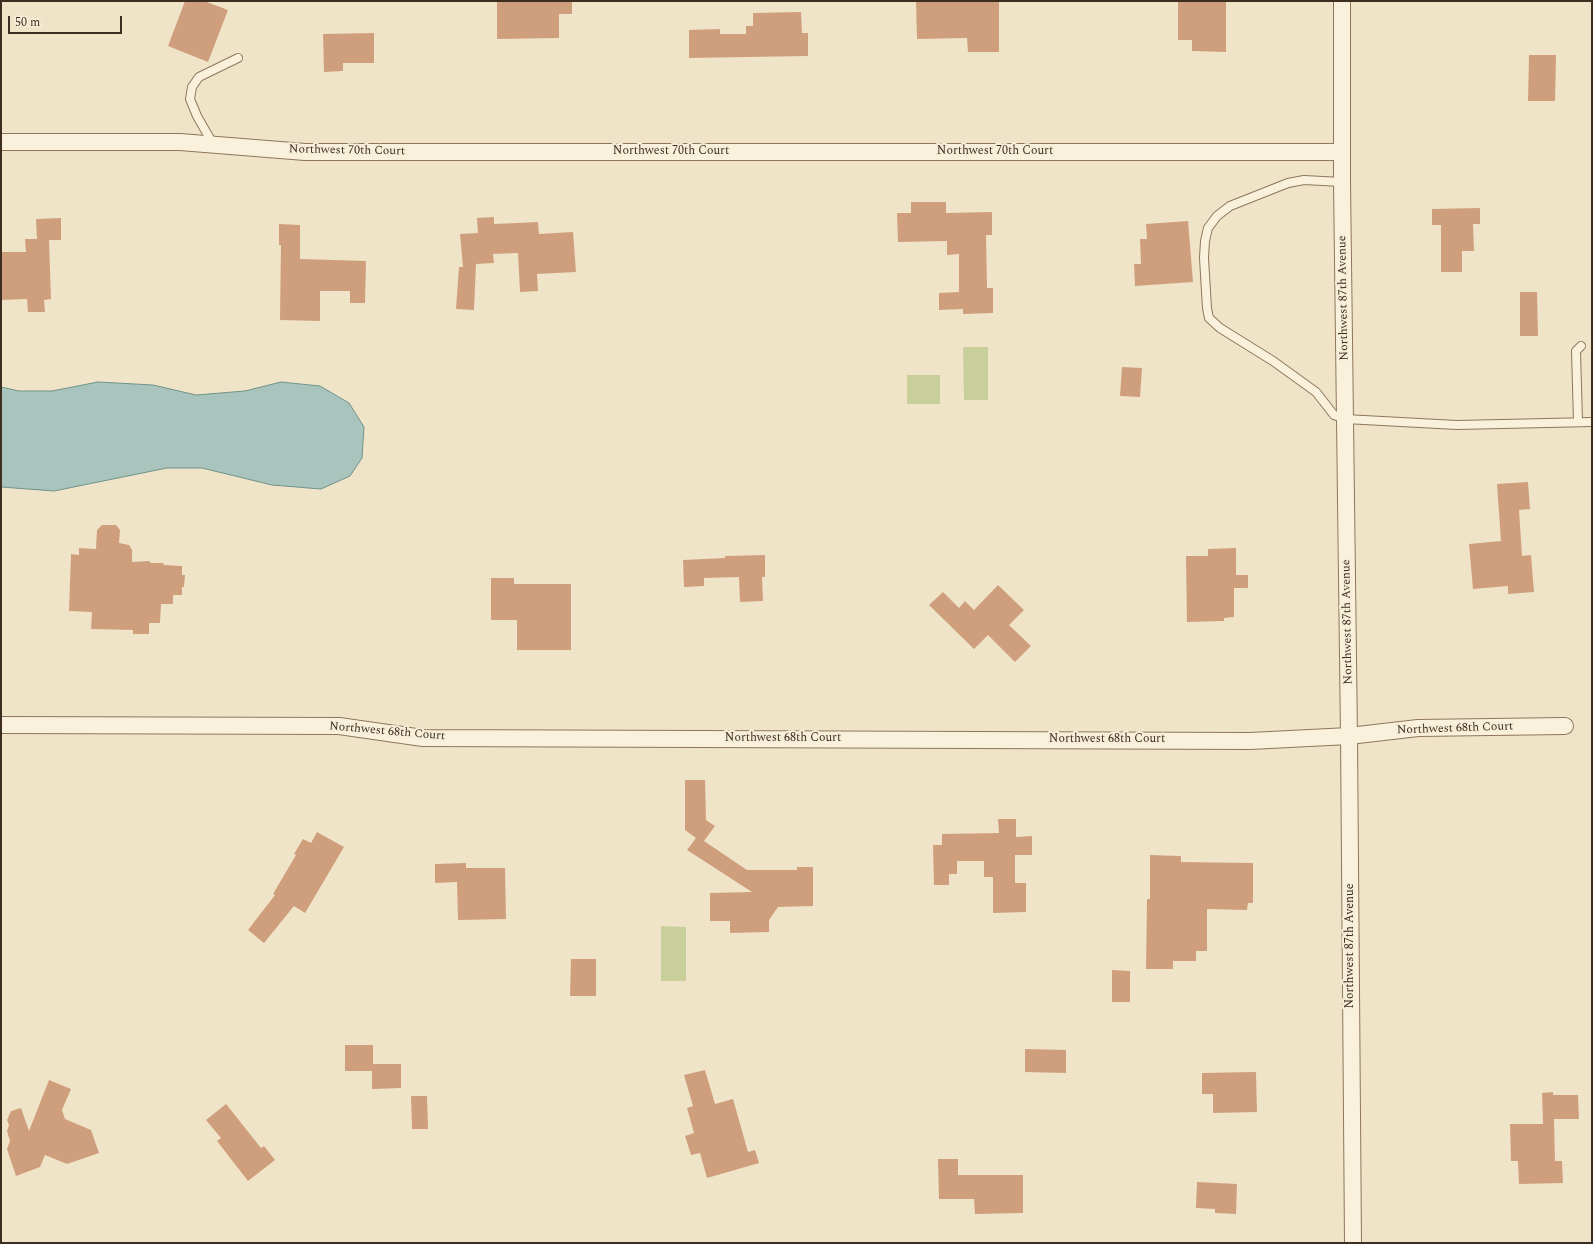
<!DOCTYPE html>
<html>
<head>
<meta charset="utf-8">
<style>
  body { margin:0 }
  #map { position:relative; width:1593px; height:1244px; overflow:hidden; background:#f0e4c8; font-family:Spectral,serif }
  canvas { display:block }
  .frame { position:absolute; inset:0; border:2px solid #3d2e20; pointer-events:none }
  .scale { position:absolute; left:8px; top:16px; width:114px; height:18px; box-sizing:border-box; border:2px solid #3d2e20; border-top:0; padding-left:5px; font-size:12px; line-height:14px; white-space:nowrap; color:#3d2e20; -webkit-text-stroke:3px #f7eed8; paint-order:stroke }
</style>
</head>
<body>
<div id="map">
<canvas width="1593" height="1244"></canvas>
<div class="frame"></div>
<div class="scale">50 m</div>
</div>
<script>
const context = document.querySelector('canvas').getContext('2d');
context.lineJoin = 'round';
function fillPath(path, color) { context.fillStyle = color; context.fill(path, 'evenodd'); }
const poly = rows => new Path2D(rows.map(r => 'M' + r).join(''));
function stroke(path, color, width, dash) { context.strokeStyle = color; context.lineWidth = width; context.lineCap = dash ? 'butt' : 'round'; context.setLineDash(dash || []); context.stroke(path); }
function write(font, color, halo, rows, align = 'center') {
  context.font = font + ' Spectral,serif'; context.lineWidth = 4; context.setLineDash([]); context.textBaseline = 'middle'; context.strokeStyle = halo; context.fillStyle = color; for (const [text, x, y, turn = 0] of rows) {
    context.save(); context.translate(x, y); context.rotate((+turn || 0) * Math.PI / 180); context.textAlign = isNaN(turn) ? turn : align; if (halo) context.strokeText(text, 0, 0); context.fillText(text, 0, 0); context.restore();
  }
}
fillPath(poly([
  [963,347,988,347,988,400,964,400],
  [907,375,940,375,940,404,907,404],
  [661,926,686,927,686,981,661,981]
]), '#c9cf9b');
const water = poly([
  [98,382,153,385,196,395,245,391,281,382,320,386,349,403,364,427,362,458,350,476,321,489,272,485,202,468,167,468,54,491,1,487,1,387,19,391,52,391,98,382]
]);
fillPath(water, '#a9c4bc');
stroke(water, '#6f938a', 1);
fillPath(poly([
  [185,1,204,1,228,10,208,62,168,46],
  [497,1,572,1,572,14,559,14,559,38,497,39],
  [916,1,999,1,999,52,968,52,967,38,917,39],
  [1178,1,1226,1,1226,52,1192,51,1192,40,1178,40],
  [801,12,802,33,808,33,808,56,689,58,689,30,720,29,720,34,746,34,746,26,753,26,753,13],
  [374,33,374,63,343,63,343,71,324,72,323,34],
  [1529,55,1556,55,1555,101,1528,101],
  [911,202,946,202,946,213,992,212,992,235,986,235,987,288,993,288,993,313,963,314,963,309,939,310,939,293,959,292,959,254,947,255,947,241,898,242,897,213,911,213],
  [1480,208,1480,224,1473,224,1474,251,1462,251,1462,272,1441,272,1441,225,1432,225,1432,209],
  [494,217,494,224,538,222,539,234,573,232,576,272,537,274,538,291,520,292,518,253,493,254,494,263,476,264,474,310,456,309,459,267,463,267,460,234,478,233,477,218],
  [61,218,61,240,49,240,51,299,44,300,45,312,28,312,27,299,1,300,1,252,26,252,25,239,37,239,36,219],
  [1188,221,1193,282,1135,286,1134,264,1141,264,1140,239,1147,239,1146,224],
  [279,224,300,225,300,259,366,261,365,303,350,303,350,291,320,291,320,321,280,320,281,245,279,245],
  [1520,292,1537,292,1538,336,1520,336],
  [1122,367,1142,368,1140,397,1120,396],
  [1528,482,1530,509,1519,510,1522,556,1531,555,1534,592,1508,594,1508,586,1473,589,1469,544,1501,541,1497,484],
  [102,525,116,525,120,530,119,543,129,545,132,550,132,562,149,561,151,563,163,563,164,565,182,566,182,575,185,575,184,587,182,587,182,595,173,595,173,604,161,604,160,623,149,623,149,634,133,634,133,630,91,629,92,612,69,611,71,554,79,555,79,548,96,549,97,530],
  [1236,548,1236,575,1248,575,1248,588,1234,588,1234,617,1224,618,1224,621,1187,622,1186,556,1208,556,1208,549],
  [765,555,765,577,762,577,763,601,740,602,739,577,704,578,704,586,684,587,683,560,725,558,725,556],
  [491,578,514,578,514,584,571,584,571,650,517,650,517,620,491,620],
  [998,585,1024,610,1009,625,1031,646,1015,662,988,635,974,649,929,605,943,592,959,608,965,601,974,610],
  [685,780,705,780,706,820,715,826,704,841,747,870,797,870,797,867,813,867,813,906,778,907,769,920,769,932,730,933,730,921,710,921,710,893,752,892,687,850,696,838,685,830],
  [998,819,1016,819,1016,837,1032,836,1032,855,1015,855,1015,883,1026,883,1026,912,993,913,993,877,984,877,984,861,957,861,957,874,949,874,949,885,934,885,933,845,942,845,942,834,999,833],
  [317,832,344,847,305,913,294,906,264,943,248,930,275,895,273,894,296,855,294,854,303,839,311,843],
  [1150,855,1181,856,1181,862,1253,863,1253,903,1248,903,1247,910,1207,909,1207,951,1196,951,1196,961,1173,961,1173,969,1146,969,1147,899,1150,899],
  [466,863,466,868,505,868,506,919,458,920,457,882,435,883,435,864],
  [571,959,596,959,596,996,570,996],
  [1112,970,1130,971,1130,1002,1112,1002],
  [345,1045,373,1045,373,1064,401,1064,401,1088,372,1089,372,1071,345,1071],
  [1025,1049,1066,1050,1066,1073,1025,1072],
  [705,1070,715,1104,733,1099,748,1152,755,1150,759,1163,707,1178,700,1153,691,1155,685,1136,694,1133,687,1108,693,1106,684,1075],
  [1256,1072,1257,1112,1213,1113,1213,1094,1202,1094,1202,1073],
  [49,1080,71,1089,62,1110,65,1119,91,1130,99,1153,67,1164,45,1155,40,1167,16,1176,7,1149,10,1141,7,1131,9,1125,7,1120,11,1111,21,1108,29,1131],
  [1553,1092,1553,1095,1578,1095,1579,1119,1554,1119,1555,1161,1562,1161,1563,1183,1519,1184,1518,1161,1511,1161,1510,1124,1543,1124,1542,1093],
  [411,1096,427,1096,428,1129,412,1129],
  [226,1104,261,1148,264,1146,275,1160,248,1181,217,1141,221,1138,206,1120],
  [938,1159,958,1159,958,1175,1023,1175,1023,1213,975,1214,974,1199,939,1199],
  [1197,1182,1237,1184,1236,1214,1215,1213,1215,1209,1196,1208]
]), '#cf9f7d');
const service = poly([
  [213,144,197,116,190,99,192,87,199,77,238,58],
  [1342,182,1304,180,1288,183,1230,206,1217,216,1208,228,1205,241,1204,258,1207,308,1209,318,1220,328,1273,361,1316,392,1334,415,1345,419,1457,425,1592,422],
  [1578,422,1576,351,1581,346]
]);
const minor = poly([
  [1342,1,1342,182,1349,736,1353,1243],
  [1,142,180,142,305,152,1342,152],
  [1,725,339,726,423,738,1250,741,1349,736,1418,728,1565,726]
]);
stroke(service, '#8d765c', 10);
stroke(minor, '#8d765c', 18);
stroke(service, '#faf1dc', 8);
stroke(minor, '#faf1dc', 16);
write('12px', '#3d2e20', '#f7eed8', [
  ["Northwest 70th Court",347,151,1],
  ["Northwest 70th Court",671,152],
  ["Northwest 70th Court",995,152],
  ["Northwest 87th Avenue",1344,298,-91],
  ["Northwest 87th Avenue",1348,622,-91],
  ["Northwest 68th Court",1455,729,-2],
  ["Northwest 68th Court",387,732,5],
  ["Northwest 68th Court",783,739],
  ["Northwest 68th Court",1107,740],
  ["Northwest 87th Avenue",1351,946,-90]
]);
</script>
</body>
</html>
